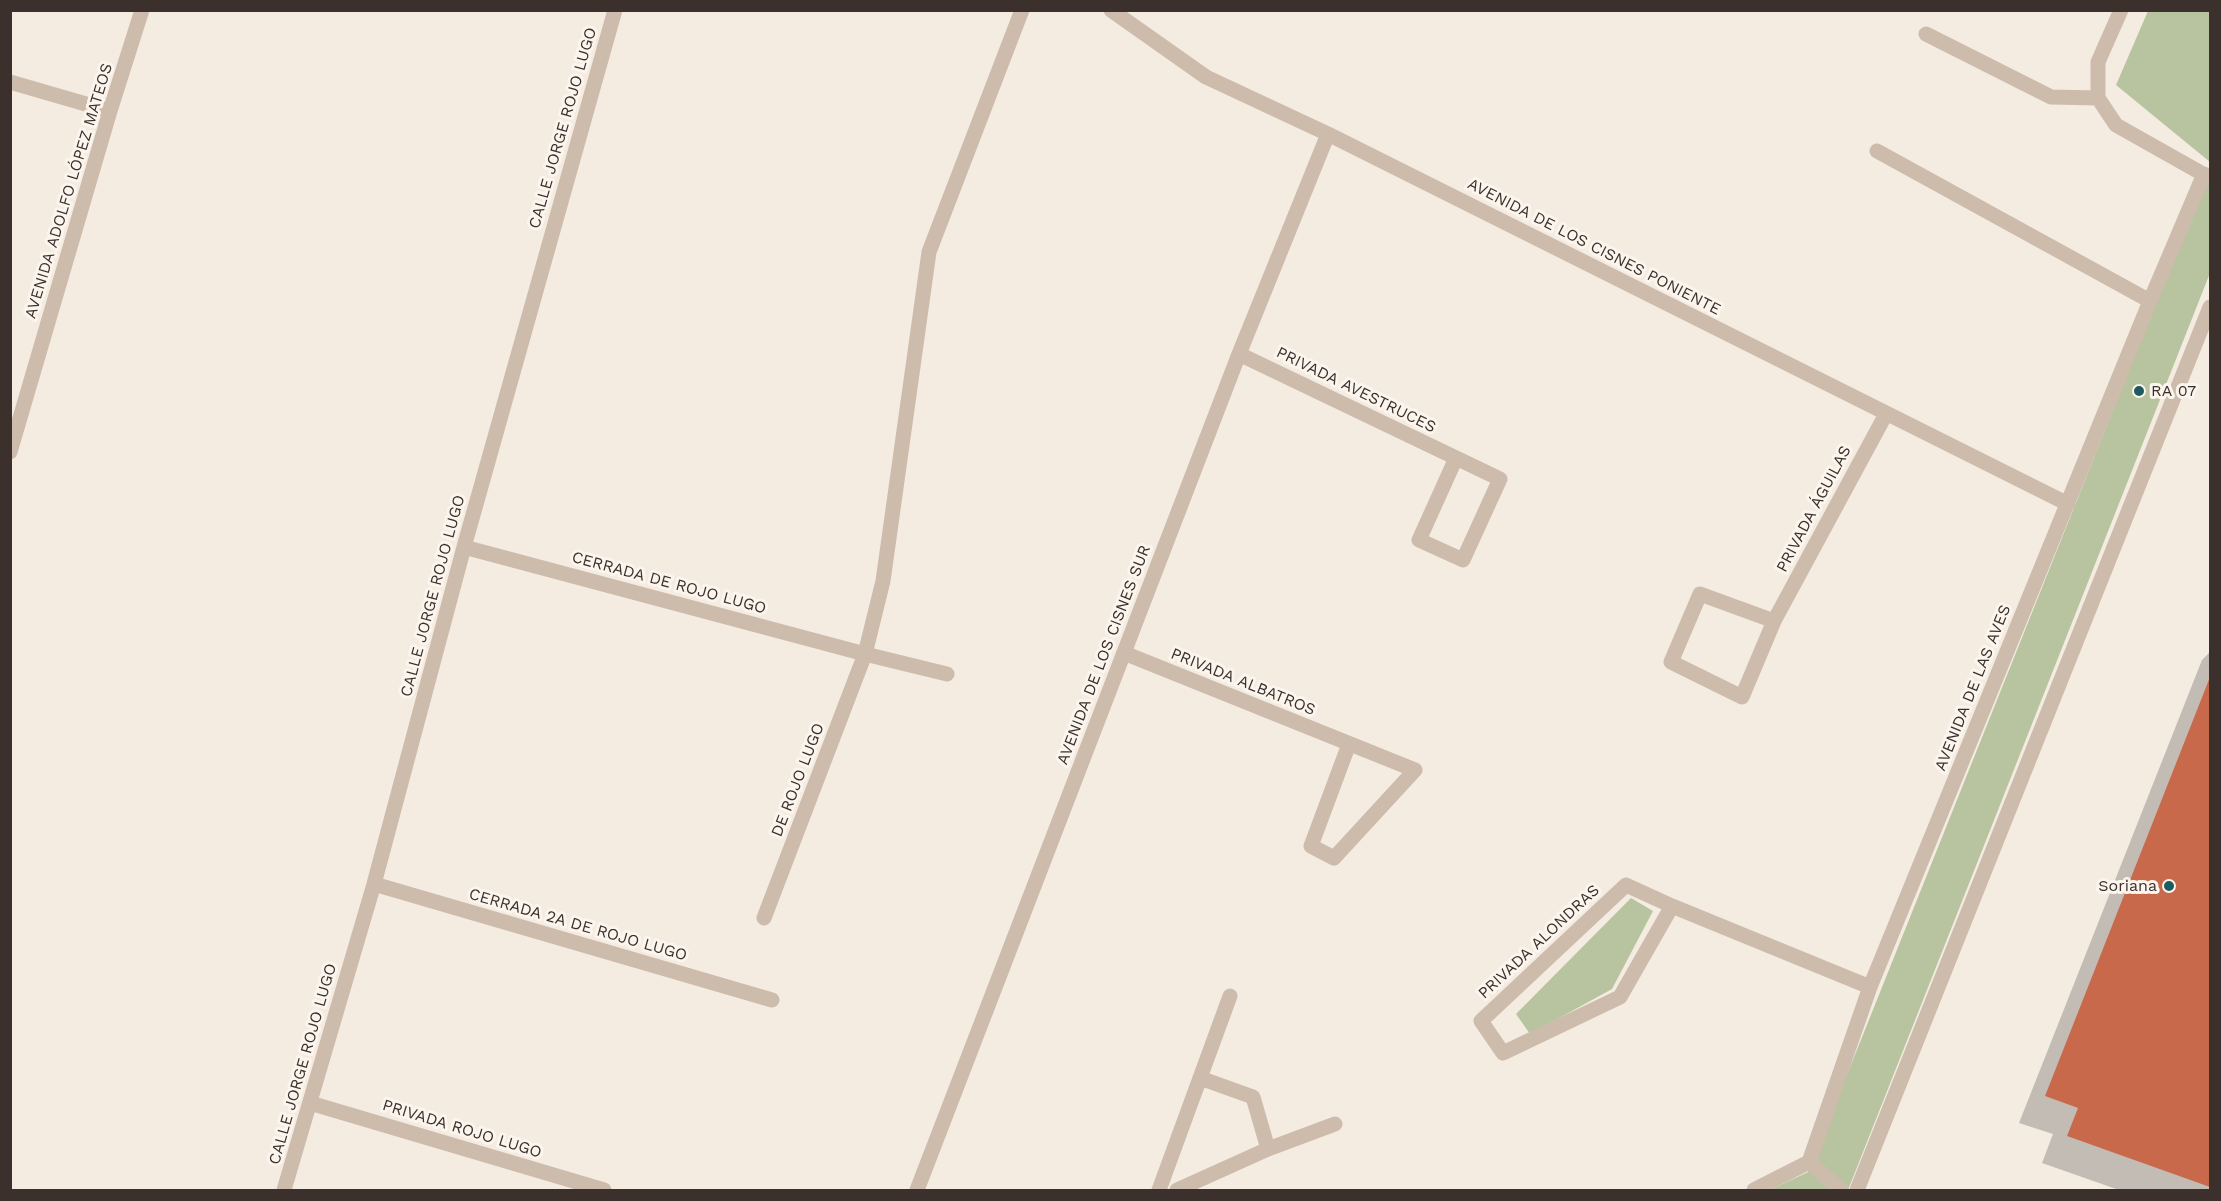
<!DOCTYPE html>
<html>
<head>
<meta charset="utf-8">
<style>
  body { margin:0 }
  #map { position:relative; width:2221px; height:1201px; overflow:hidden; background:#f4ebe1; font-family:"Work Sans",sans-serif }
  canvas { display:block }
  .frame { position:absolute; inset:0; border:12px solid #3b302b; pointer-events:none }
</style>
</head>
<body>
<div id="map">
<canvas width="2221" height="1201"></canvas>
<div class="frame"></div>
</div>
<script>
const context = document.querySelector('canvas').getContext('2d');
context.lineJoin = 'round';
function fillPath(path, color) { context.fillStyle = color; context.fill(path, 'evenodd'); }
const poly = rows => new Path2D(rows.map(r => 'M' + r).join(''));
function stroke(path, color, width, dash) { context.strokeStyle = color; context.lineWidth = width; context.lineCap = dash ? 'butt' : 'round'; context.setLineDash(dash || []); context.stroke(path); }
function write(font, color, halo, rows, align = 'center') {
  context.font = font + ' "Work Sans",sans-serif'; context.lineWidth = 6; context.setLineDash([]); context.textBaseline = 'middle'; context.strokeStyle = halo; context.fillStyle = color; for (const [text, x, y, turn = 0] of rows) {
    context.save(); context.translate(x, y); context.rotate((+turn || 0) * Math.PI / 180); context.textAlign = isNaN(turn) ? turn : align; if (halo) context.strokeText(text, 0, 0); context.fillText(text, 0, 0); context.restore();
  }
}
fillPath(poly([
  [2148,11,2210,11,2210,162,2116,85],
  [2210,168,2210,273,1848,1190,1770,1190,1808,1172],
  [1631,898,1653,911,1612,989,1530,1034,1516,1014]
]), '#b8c4a0');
fillPath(poly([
  [2210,652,2210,1190,2119,1190,2042,1163,2053,1134,2019,1123,2202,660]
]), '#0003');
fillPath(poly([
  [2210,677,2210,1187,2067,1136,2078,1108,2045,1096]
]), '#c8694b');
stroke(poly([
  [1111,10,1206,77,1328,134,2068,504],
  [2121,10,2098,62,2098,98,2116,125,2210,178],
  [1926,34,2051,97,2098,98],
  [10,82,110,111],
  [1877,151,2150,301],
  [1239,354,1500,479,1463,560,1419,540,1456,458],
  [10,452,110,111,142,10],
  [464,547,865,654,947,674],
  [1774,621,1700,594,1671,662,1742,697,1774,621,1886,414],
  [1124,653,1415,770,1334,858,1311,846,1349,744],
  [374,884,772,1000],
  [1672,906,1620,997,1503,1053,1481,1021,1626,885,1672,906,1870,987],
  [764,918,865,654,883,581,929,252,1022,10],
  [1200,1078,1253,1097,1268,1149],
  [310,1103,604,1190],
  [1809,1162,1841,1190],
  [284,1190,374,884,464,547,615,10],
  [917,1190,1239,354,1328,134],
  [1159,1190,1230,996],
  [1177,1190,1268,1149,1335,1124],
  [1754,1190,1809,1162,1870,987,2150,301,2204,174],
  [1857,1190,2210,307]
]), '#cdbbac', 15);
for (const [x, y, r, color] of [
  [2139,391,6,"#1f5a5e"],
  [2169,886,6,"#1f5a5e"]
]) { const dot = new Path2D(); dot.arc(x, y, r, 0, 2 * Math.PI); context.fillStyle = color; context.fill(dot); stroke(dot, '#fbf5ee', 2); }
write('16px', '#3b302b', '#fbf5ee', [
  ["CALLE JORGE ROJO LUGO",563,128,-74],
  ["AVENIDA ADOLFO LÓPEZ MATEOS",69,191,-73],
  ["AVENIDA DE LOS CISNES PONIENTE",1594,247,27],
  ["PRIVADA AVESTRUCES",1356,390,26],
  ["PRIVADA ÁGUILAS",1814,509,-62],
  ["CERRADA DE ROJO LUGO",669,583,15],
  ["CALLE JORGE ROJO LUGO",433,596,-75],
  ["AVENIDA DE LOS CISNES SUR",1104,655,-69],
  ["PRIVADA ALBATROS",1243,682,22],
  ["AVENIDA DE LAS AVES",1973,688,-68],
  ["DE ROJO LUGO",798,780,-69],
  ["CERRADA 2A DE ROJO LUGO",578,925,16],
  ["PRIVADA ALONDRAS",1539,942,-43],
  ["CALLE JORGE ROJO LUGO",303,1064,-74],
  ["PRIVADA ROJO LUGO",462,1129,17]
]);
write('16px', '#3b302b', '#fbf5ee', [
  ["RA 07",2151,391],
  ["Soriana",2157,886,"right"]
], 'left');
</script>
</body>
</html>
